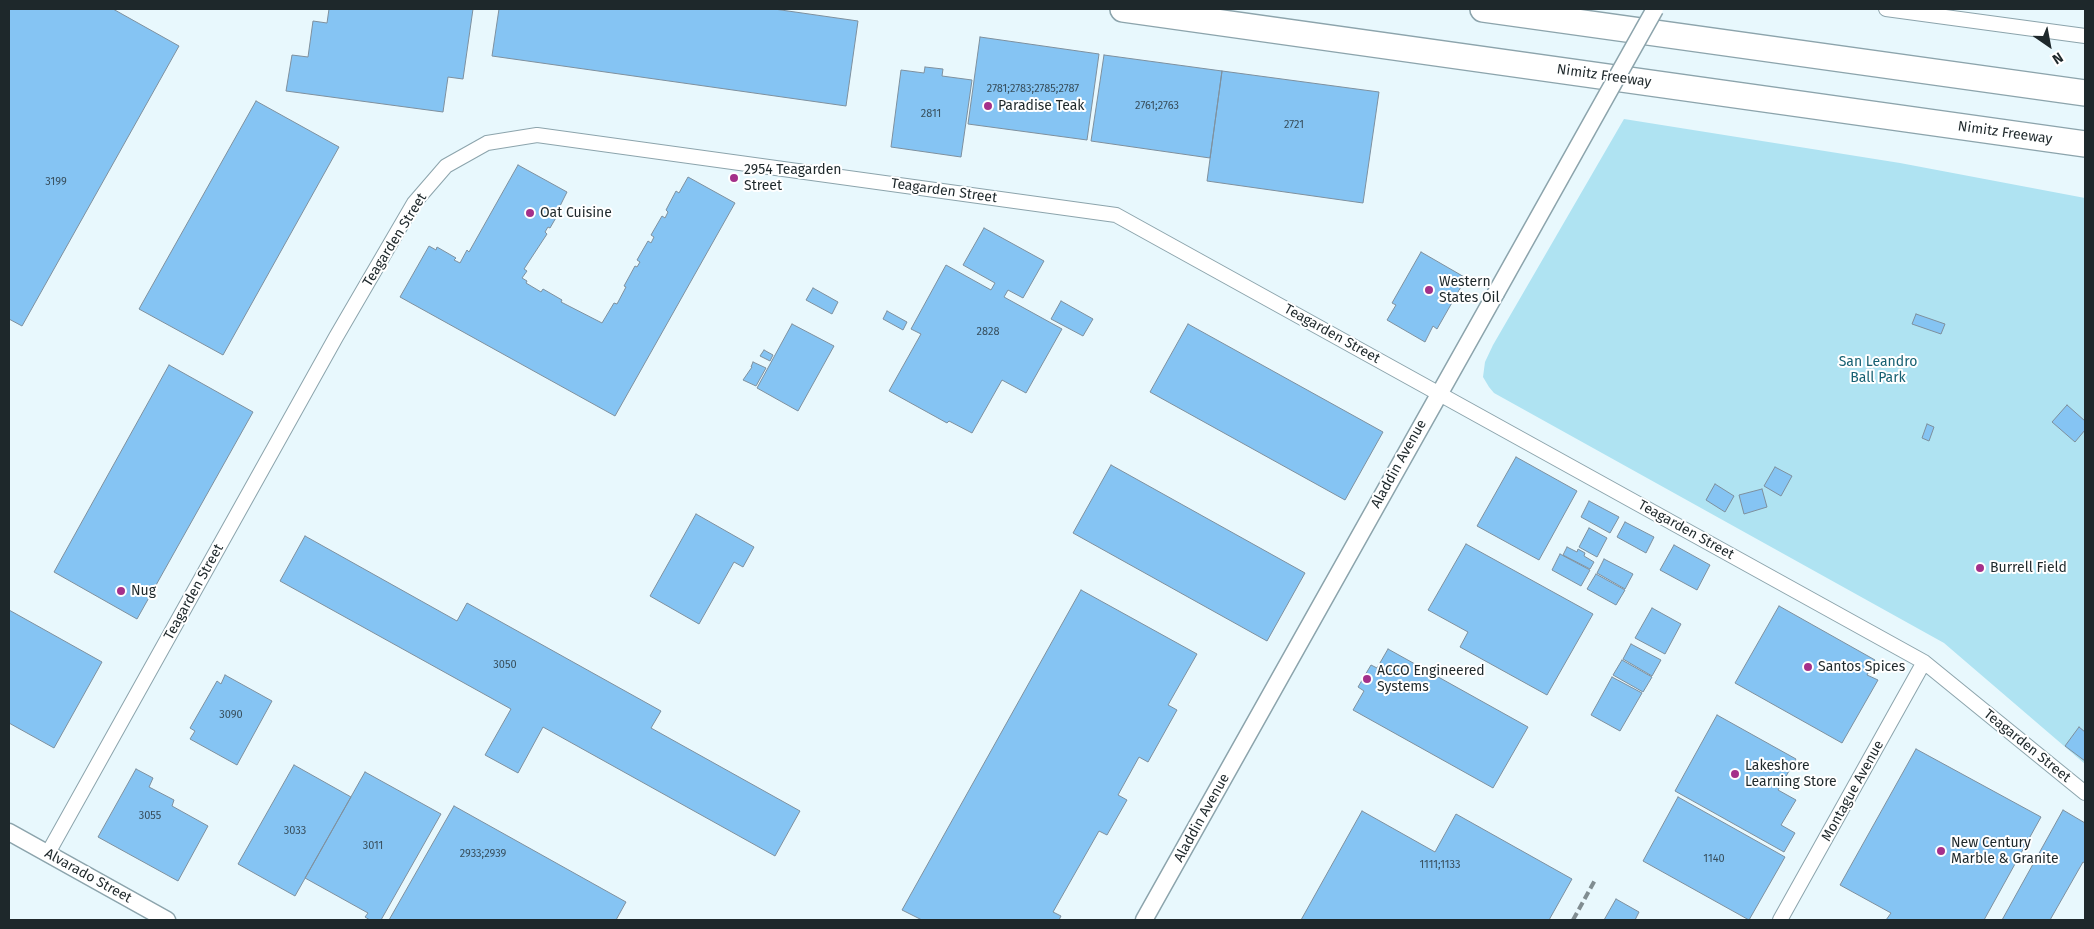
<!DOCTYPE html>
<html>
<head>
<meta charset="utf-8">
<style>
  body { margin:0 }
  #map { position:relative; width:2094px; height:929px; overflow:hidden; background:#e8f8fd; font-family:"Fira Sans",sans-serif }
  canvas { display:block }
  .frame { position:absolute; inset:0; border:10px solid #1e282b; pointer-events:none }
  .north { position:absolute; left:2024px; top:20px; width:50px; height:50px; -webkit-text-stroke:4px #fff; paint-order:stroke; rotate:147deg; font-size:14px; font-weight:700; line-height:20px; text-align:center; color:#1e282b }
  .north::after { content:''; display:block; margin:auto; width:18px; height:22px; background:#1e282b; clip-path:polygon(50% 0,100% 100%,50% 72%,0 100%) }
</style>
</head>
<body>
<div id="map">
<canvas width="2094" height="929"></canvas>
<div class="frame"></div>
<div class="north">N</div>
</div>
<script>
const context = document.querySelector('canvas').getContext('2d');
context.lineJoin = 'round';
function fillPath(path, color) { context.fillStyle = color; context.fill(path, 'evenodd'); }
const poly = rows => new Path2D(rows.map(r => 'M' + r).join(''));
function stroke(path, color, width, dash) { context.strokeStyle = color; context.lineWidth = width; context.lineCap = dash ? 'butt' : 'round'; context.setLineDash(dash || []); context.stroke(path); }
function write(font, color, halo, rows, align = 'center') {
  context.font = font + ' "Fira Sans",sans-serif'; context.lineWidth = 4; context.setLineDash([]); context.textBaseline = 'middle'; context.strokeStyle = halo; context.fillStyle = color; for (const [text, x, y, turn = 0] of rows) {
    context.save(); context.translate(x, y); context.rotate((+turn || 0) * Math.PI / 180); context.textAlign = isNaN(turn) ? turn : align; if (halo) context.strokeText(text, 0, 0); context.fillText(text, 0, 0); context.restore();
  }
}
fillPath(poly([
  [1624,119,1900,163,2085,198,2085,764,1944,643,1494,393,1489,387,1483,377,1485,362,1493,345]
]), '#afe3f2');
const building = poly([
  [9,9,113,9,179,46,22,326,9,319,9,9],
  [329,9,473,9,463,79,448,77,443,112,286,91,292,55,308,57,313,21,327,23,329,9],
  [499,9,774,9,858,21,846,106,492,56,499,9],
  [980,37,1099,54,1087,140,968,124,980,37],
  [1104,55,1222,71,1210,158,1091,141,1104,55],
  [925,67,943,69,942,76,972,80,961,157,891,147,901,70,924,73,925,67],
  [1222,71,1379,92,1363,203,1207,181,1222,71],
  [256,101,339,147,223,355,139,309,256,101],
  [518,165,567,192,559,208,561,209,550,228,548,227,545,232,547,234,524,269,527,271,522,278,527,281,526,283,541,292,543,289,562,300,561,302,602,323,614,303,617,304,626,287,624,286,635,266,637,267,640,262,637,260,648,241,651,243,654,237,651,235,662,216,665,218,668,212,666,210,676,191,679,193,688,177,735,203,615,416,400,297,429,246,436,250,437,247,456,258,454,260,460,263,467,250,469,252,518,165],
  [984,228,1044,261,1023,298,1008,290,1004,297,1062,329,1026,393,1002,380,972,433,949,421,947,423,889,391,921,334,911,329,946,265,991,290,995,283,963,265,984,228],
  [1421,252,1466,278,1437,329,1433,326,1425,342,1387,320,1396,305,1392,303,1421,252],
  [813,288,838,302,832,314,806,300,813,288],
  [1061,301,1093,319,1083,336,1051,319,1061,301],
  [887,311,907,322,903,330,883,319,887,311],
  [1916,314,1945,324,1941,334,1912,324,1916,314],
  [792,324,834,346,798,411,757,388,792,324],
  [1188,324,1383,432,1345,500,1150,392,1188,324],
  [764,350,773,355,770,361,760,356,764,350],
  [753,362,766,368,756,386,743,380,752,367,751,367,753,362],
  [169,365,253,412,137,619,54,572,169,365],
  [2067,405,2085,421,2085,430,2075,442,2052,422,2067,405],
  [1927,424,1934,427,1929,441,1922,438,1927,424],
  [1516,457,1577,491,1539,560,1477,526,1516,457],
  [1111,465,1305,573,1267,641,1073,533,1111,465],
  [1775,467,1792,476,1781,496,1764,486,1775,467],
  [1715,484,1734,496,1725,512,1706,500,1715,484],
  [1762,489,1767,507,1744,514,1739,495,1762,489],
  [1589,501,1619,517,1610,533,1581,517,1589,501],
  [696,514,754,547,743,567,734,562,699,624,650,596,696,514],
  [1625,522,1654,537,1646,553,1617,537,1625,522],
  [1589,528,1607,538,1597,557,1579,547,1589,528],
  [305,536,457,621,467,603,661,711,651,728,800,811,775,856,543,727,518,773,485,755,511,709,280,581,305,536],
  [1466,544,1593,614,1547,695,1460,647,1468,632,1428,610,1466,544],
  [1674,545,1710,565,1697,590,1660,570,1674,545],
  [1567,547,1577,552,1578,549,1585,553,1584,556,1594,562,1590,569,1563,555,1567,547],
  [1560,554,1590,570,1581,586,1552,570,1560,554],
  [1604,559,1633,574,1625,589,1597,573,1604,559],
  [1596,574,1625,590,1616,605,1587,589,1596,574],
  [1081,590,1197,654,1168,705,1177,710,1148,762,1139,757,1118,795,1127,800,1107,835,1099,831,1053,912,1061,916,1059,920,922,920,902,910,1081,590],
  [1779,606,1875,660,1867,675,1878,680,1842,743,1735,683,1779,606],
  [1652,608,1681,624,1665,654,1635,638,1652,608],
  [9,610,102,662,54,748,9,723,9,610],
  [1631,644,1661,660,1652,676,1623,659,1631,644],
  [1388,649,1528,727,1493,788,1353,710,1364,691,1358,687,1371,665,1377,668,1388,649],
  [1622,660,1652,677,1643,692,1613,675,1622,660],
  [225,675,272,701,237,765,190,739,195,731,190,728,213,688,217,681,221,684,225,675],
  [1612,677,1642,693,1620,731,1591,715,1612,677],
  [1717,715,1796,759,1778,790,1796,800,1781,825,1795,833,1784,852,1675,791,1717,715],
  [2079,727,2085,732,2085,761,2065,746,2079,727],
  [1916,749,2041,817,1984,920,1886,920,1891,913,1840,885,1916,749],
  [294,765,351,797,295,896,238,864,294,765],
  [136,769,153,778,149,787,174,800,172,806,208,826,178,881,98,837,136,769],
  [365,772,441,814,381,920,370,920,365,917,368,913,305,878,365,772],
  [1678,797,1785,857,1749,920,1643,861,1678,797],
  [454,806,626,902,616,920,389,920,454,806],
  [2063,810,2085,823,2085,863,2083,862,2050,920,2002,920,2063,810],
  [1362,811,1435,852,1456,814,1572,879,1549,920,1301,920,1362,811],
  [1616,899,1639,912,1635,920,1604,920,1616,899]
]);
fillPath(building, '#85c4f3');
stroke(building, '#7e909e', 1);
const minor = poly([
  [1886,9,2085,36],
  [48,853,336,337,414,203,446,166,487,143,537,135,1116,215,1924,662,2085,793],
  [1780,920,1924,662]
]);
const tertiary = poly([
  [9,832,167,920],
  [1144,920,1496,293]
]);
const motorway = poly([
  [1123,9,2085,144],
  [1483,9,2085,93]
]);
stroke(minor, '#8ca4ac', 16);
stroke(tertiary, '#8ca4ac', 19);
stroke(motorway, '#8ca4ac', 28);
stroke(minor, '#fff', 14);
stroke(tertiary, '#fff', 16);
stroke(motorway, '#fff', 25);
stroke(poly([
  [1573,920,1595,880]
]), '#808d91', 4, [8, 4]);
const tertiaryBridge = poly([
  [1496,293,1655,9]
]);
stroke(tertiaryBridge, '#8ca4ac', 19, []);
stroke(tertiaryBridge, '#fff', 16);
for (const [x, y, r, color] of [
  [988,106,5,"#a4308a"],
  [734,178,5,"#a4308a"],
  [530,213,5,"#a4308a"],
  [1429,290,5,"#a4308a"],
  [1980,568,5,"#a4308a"],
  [121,591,5,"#a4308a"],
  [1808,667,5,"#a4308a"],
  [1367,679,5,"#a4308a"],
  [1735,774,5,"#a4308a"],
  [1941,851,5,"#a4308a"]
]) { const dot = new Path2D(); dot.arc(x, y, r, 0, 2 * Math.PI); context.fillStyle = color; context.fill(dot); stroke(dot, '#fff', 2); }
write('11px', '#384f5d', null, [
  ["2781;2783;2785;2787",1033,89],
  ["2761;2763",1157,106],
  ["2811",931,114],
  ["2721",1294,125],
  ["3199",56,182],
  ["2828",988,332],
  ["3050",505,665],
  ["3090",231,715],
  ["3055",150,816],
  ["3033",295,831],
  ["3011",373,846],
  ["2933;2939",483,854],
  ["1140",1714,859],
  ["1111;1133",1440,865]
]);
write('14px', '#1e282b', '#fff', [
  ["Nimitz Freeway",1604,76,8],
  ["Nimitz Freeway",2005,133,8],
  ["Teagarden Street",944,191,8],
  ["Teagarden Street",395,240,-58],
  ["Teagarden Street",1332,334,29],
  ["Aladdin Avenue",1399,464,-61],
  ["Teagarden Street",1686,530,29],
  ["Teagarden Street",194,592,-61],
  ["Teagarden Street",2027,746,39],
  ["Montague Avenue",1853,791,-61],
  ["Aladdin Avenue",1202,818,-61],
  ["Alvarado Street",88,876,29]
]);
write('14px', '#1e282b', '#fff', [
  ["Paradise Teak",998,106],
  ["2954 Teagarden",744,170],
  ["Street",744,186],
  ["Oat Cuisine",540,213],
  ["Western",1439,282],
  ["States Oil",1439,298],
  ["Burrell Field",1990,568],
  ["Nug",131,591],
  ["Santos Spices",1818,667],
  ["ACCO Engineered",1377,671],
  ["Systems",1377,687],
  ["Lakeshore",1745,766],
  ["Learning Store",1745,782],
  ["New Century",1951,843],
  ["Marble & Granite",1951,859]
], 'left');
write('14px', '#166072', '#fff', [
  ["San Leandro",1878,362],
  ["Ball Park",1878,378]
]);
</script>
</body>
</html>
